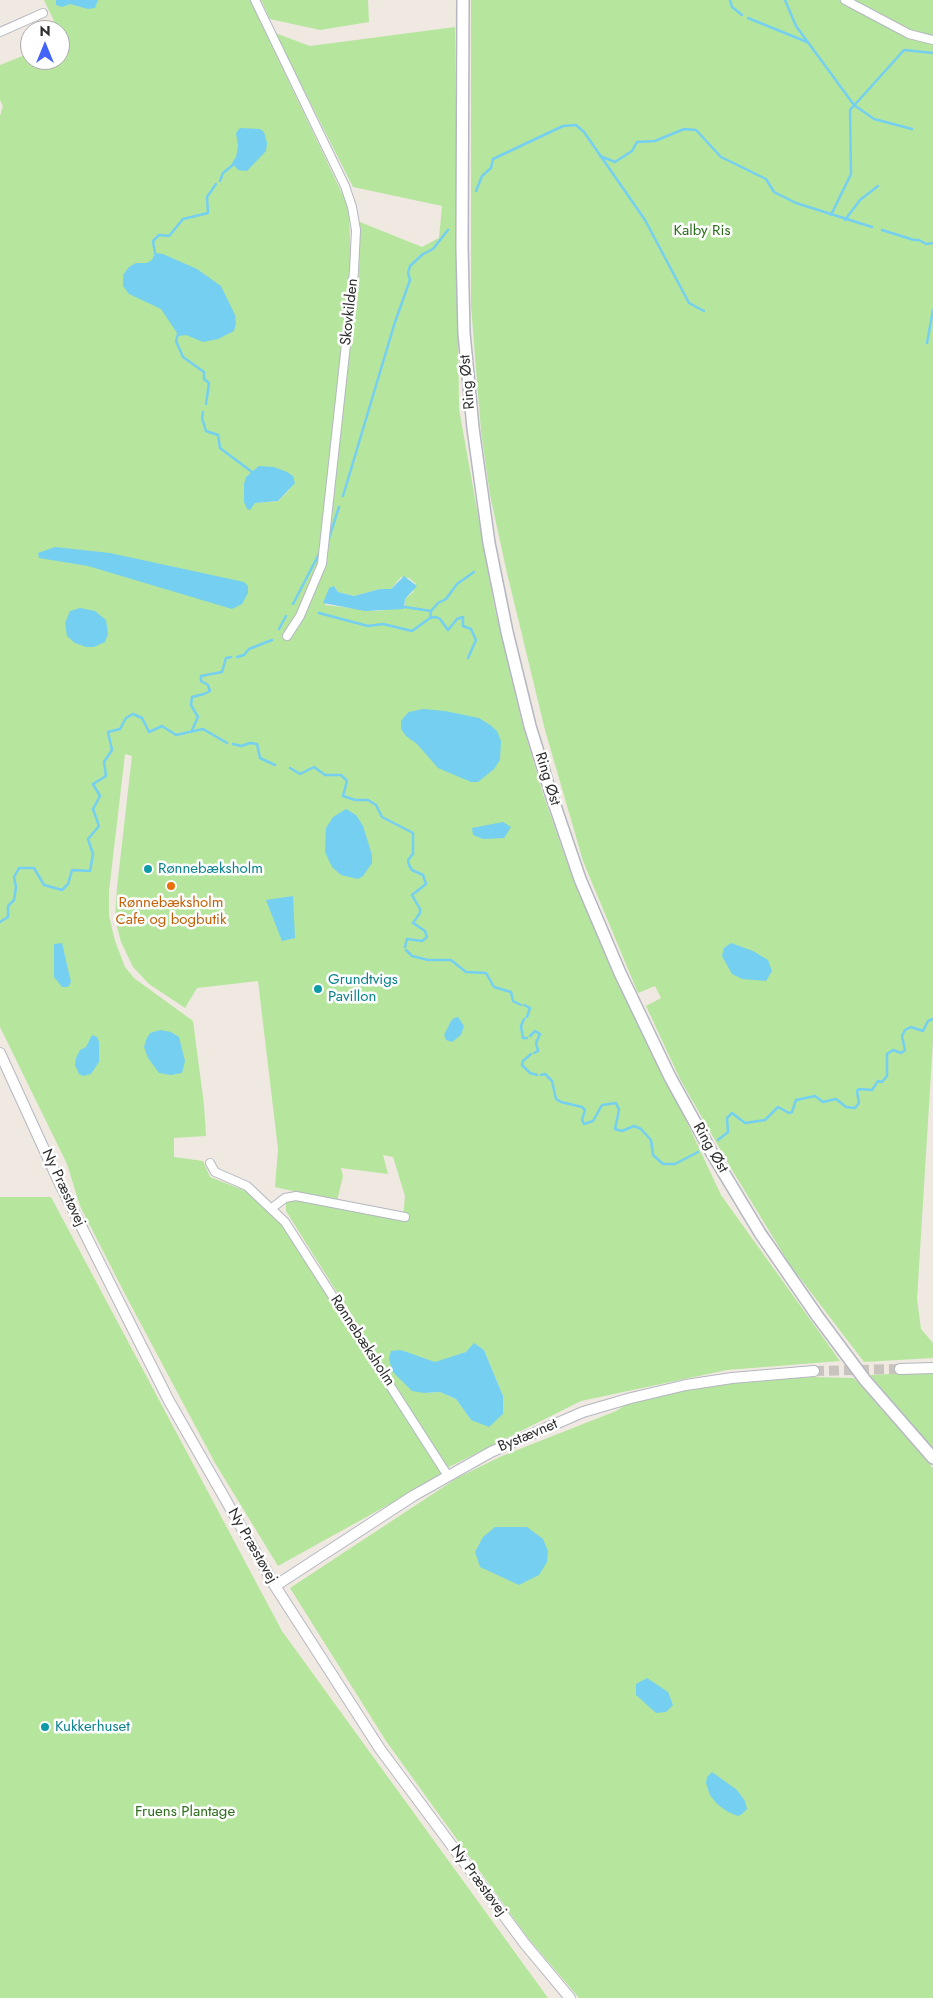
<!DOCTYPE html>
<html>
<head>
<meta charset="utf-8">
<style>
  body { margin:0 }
  #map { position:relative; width:933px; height:1998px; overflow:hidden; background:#efe9e1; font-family:Jost,sans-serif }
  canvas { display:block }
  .north { position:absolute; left:20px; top:20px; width:50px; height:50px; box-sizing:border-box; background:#fff; border:1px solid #ababab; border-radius:50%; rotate:0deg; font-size:14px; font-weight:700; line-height:20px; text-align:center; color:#2e2e2e }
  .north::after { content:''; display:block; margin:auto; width:18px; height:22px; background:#4264fb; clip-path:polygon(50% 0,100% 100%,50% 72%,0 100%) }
</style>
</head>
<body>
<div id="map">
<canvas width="933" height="1998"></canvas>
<div class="north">N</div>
</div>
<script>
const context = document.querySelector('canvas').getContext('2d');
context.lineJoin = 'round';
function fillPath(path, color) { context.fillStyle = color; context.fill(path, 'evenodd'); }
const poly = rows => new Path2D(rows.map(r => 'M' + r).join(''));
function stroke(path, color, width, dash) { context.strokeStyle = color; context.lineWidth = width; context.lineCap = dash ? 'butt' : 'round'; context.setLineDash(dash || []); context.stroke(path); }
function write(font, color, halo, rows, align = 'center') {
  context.font = font + ' Jost,sans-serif'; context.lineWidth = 5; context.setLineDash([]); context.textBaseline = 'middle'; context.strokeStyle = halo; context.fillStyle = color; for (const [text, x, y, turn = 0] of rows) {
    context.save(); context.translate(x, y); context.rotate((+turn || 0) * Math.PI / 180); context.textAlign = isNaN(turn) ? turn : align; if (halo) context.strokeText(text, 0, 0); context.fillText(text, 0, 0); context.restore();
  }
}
fillPath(poly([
  [44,0,250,0,349,208,351,271,323,554,302,615,322,574,327,553,326,538,359,271,360,222,422,247,439,238,442,206,353,187,275,33,310,46,455,27,459,409,494,605,522,723,543,794,572,877,721,1195,840,1361,727,1370,581,1401,447,1468,286,1211,286,1202,296,1198,403,1219,405,1196,393,1157,383,1155,388,1174,341,1168,343,1176,337,1201,275,1187,278,1149,258,981,197,988,185,1008,149,984,133,967,121,942,115,919,117,887,132,756,125,754,109,891,109,916,115,941,125,967,134,978,193,1021,204,1105,206,1136,174,1138,174,1157,203,1161,210,1177,246,1191,282,1225,442,1475,278,1566,215,1463,126,1296,80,1206,67,1164,0,1027,0,116,3,106,0,100,0,65,30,53,30,60,60,60,60,30,46,30,45,26,54,21],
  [290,489,278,501,255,503,252,505,244,502,244,496],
  [401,577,409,578,416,584,413,592,405,599,405,607,377,611,325,605,334,586,338,592,354,596,380,589,391,589],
  [474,1344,484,1350,503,1396,503,1414,471,1420,456,1399,440,1392,424,1393,401,1350,435,1363,466,1352],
  [261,0,368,0,369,22,320,30,270,19],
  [471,0,933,0,933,1041,917,1299,921,1329,933,1343,933,1358,864,1362,790,1265,732,1170,680,1079,646,1006,661,998,655,986,638,993,583,861,545,730,507,573,490,495,481,431,471,306],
  [0,1197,51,1197,282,1631,548,1998,0,1998],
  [933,1372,933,1450,870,1375],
  [814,1377,854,1378,933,1468,933,1998,579,1998,528,1938,386,1741,290,1588,457,1478,502,1456,616,1411,632,1401,734,1381]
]), '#b6e59e');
fillPath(poly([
  [98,0,95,8,88,9,70,4,62,7,56,5,56,0],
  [240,128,260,129,264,132,267,143,266,151,247,171,238,170,232,163,236,157,238,146,236,133],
  [155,253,163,254,197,269,221,286,235,315,236,323,234,331,218,339,203,342,186,335,179,336,161,309,129,294,123,286,123,275,129,267,136,263,147,263,152,260],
  [259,466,274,467,287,472,293,476,295,483,278,501,255,503,250,510,247,509,244,502,244,484,246,477],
  [55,547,110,553,244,582,248,586,248,593,242,604,232,609,88,566,39,558,38,553],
  [404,576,417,586,405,599,404,609,365,611,323,603,329,588,334,586,338,592,354,596,380,589,391,589],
  [80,608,95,611,106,620,108,634,105,642,94,647,86,647,75,643,67,636,65,623,70,611],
  [423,709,445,711,479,718,490,725,497,731,501,741,500,760,494,769,478,782,471,782,438,768,417,744,406,736,401,729,401,721,405,716,409,712],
  [346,809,356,815,363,826,372,855,372,863,363,876,358,879,341,875,332,867,325,852,326,828,333,817],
  [503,822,511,827,504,838,483,839,473,835,472,828],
  [293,896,295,938,282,941,266,900],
  [62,943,71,982,68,987,62,987,54,977,54,944],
  [731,943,753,951,768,960,772,971,766,981,742,979,732,974,722,956,724,948],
  [458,1017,464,1026,461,1035,452,1042,446,1040,444,1035,451,1021,454,1018],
  [160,1030,171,1032,179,1037,185,1061,182,1073,171,1075,159,1073,148,1058,144,1047,146,1040,150,1033],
  [92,1035,97,1037,99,1042,99,1062,91,1074,83,1076,79,1074,75,1065,76,1058,80,1050,86,1047],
  [474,1343,484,1350,503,1396,503,1414,489,1427,471,1420,456,1399,440,1392,424,1393,412,1391,392,1371,389,1358,391,1351,401,1350,435,1362,466,1352],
  [495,1527,527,1527,543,1539,548,1551,547,1562,539,1575,519,1585,480,1567,475,1552,483,1537],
  [647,1678,668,1692,673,1705,666,1712,656,1713,636,1695,636,1684],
  [712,1772,737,1790,745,1801,747,1809,742,1814,738,1816,728,1812,717,1804,710,1795,706,1783,707,1777]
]), '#75cff0');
stroke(poly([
  [730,0,732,7,742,15],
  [785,0,796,26,854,105,874,119,912,129],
  [748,18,807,42],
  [600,156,615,162,632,151,637,142,655,141,684,129,696,130,721,157,766,179,774,192,796,203,872,227],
  [220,181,223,173,234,164],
  [476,191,482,176,491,168,493,159,563,126,576,125,584,132,645,220,689,303,704,311],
  [831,215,851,174,850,110,904,50,933,53],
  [845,220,860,200,878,186],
  [882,230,914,240,919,240,926,244,933,243],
  [155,253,153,241,159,235,169,236,183,219,208,213,207,197,216,184],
  [178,334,176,341,183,357,204,372,204,379,209,383,206,404],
  [927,343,933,310],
  [203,412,202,418,206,431,218,435,220,448,252,472],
  [343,496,395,322,410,280,408,273,410,266,423,254,433,249,448,230],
  [328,541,339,507],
  [293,604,319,554],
  [405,607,431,611],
  [319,613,368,626,383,624,412,631,430,618,431,611,438,603,446,599,457,584,474,572],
  [430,618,436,617,440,619,448,630,457,619,463,617,463,626,471,629,476,640,468,658],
  [279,629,286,616],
  [237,657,244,655,249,649,272,640],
  [192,730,198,717,191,705,192,697,204,694,210,691,208,685,201,681,201,676,222,672,226,658,231,657],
  [233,744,241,746,250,743,257,744,260,758,275,765],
  [290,768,300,774,314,767,325,775,341,775,347,781,343,796,355,800,368,800,376,805,382,817,413,833,413,854,408,860,409,865,412,870,423,875,426,884,412,895,420,909,420,913,413,923,425,931,427,937,422,941,407,939,405,947],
  [0,922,8,917,8,906,14,900,16,887,14,877,19,868,34,868,44,885,62,890,68,884,72,870,90,871,93,854,88,839,99,826,93,809,100,796,93,784,106,776,104,762,112,750,108,732,120,729,126,718,133,714,142,718,149,732,162,726,176,735,203,729,227,743],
  [406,950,412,956,428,960,451,960,466,972,486,973,494,987,511,992,513,1001,521,1005],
  [524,1005,530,1008,527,1017],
  [524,1019,521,1026,523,1038,527,1038],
  [530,1036,535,1031,540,1034,536,1043,538,1051,534,1053],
  [531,1054,523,1061,522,1065,530,1073,537,1075],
  [541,1075,545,1074,552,1081,556,1099,561,1102,582,1107,585,1110,582,1120,584,1124,593,1121,602,1105,616,1103,619,1110,615,1129,622,1131,634,1126,641,1129,651,1140,653,1155,663,1164,675,1164,698,1152],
  [718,1140,728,1132,727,1118,732,1113,745,1123,765,1120,778,1107,789,1113,792,1112,796,1100,815,1096,823,1102,836,1099,846,1107,855,1108,859,1103,857,1091,859,1089,872,1090,878,1081,882,1082,887,1076,887,1054,893,1050,901,1053,905,1050,902,1036,905,1030,911,1027,923,1031,928,1021,933,1019]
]), '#75cff0', 2.5);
stroke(poly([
  [814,1371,900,1369]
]), '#c8c4bd', 10, [10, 5]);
const minor = poly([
  [255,0,345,186,352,207,356,230,354,271,322,564,300,616,287,636],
  [845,0,909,34,933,40],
  [0,32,43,13],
  [210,1163,215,1172,247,1186,285,1222,448,1476],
  [272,1208,285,1198,296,1196,405,1217]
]);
const tertiary = poly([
  [0,1053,59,1182,169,1401,275,1586,380,1749,525,1944,570,1998],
  [900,1369,933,1368],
  [275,1586,413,1496,491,1452,583,1412,631,1398,686,1385,732,1378,814,1371]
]);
const secondary = poly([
  [463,0,462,247,464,333,473,428,489,543,507,632,530,726,551,794,580,879,620,973,670,1077,713,1155,760,1233,818,1317,865,1380,933,1458]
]);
stroke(minor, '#b4b7c1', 10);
stroke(tertiary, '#b4b7c1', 12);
stroke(secondary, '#b4b7c1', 14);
stroke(minor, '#fff', 8);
stroke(tertiary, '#fff', 10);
stroke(secondary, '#fff', 11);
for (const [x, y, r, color] of [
  [148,869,5,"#0f9aa8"],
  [171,886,5,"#e8710a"],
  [318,989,5,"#0f9aa8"],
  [45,1727,5,"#0f9aa8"]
]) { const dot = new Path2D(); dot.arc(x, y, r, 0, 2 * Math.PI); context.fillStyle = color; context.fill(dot); stroke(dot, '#fff', 2); }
write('15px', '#2c6e1b', '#fff', [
  ["Kalby Ris",702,231],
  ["Fruens Plantage",185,1812]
]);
write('15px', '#2e2e2e', '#fff', [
  ["Skovkilden",350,312,-84],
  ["Ring Øst",468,382,-95],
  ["Ring Øst",547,779,73],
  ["Ring Øst",710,1148,60],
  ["Ny Præstøvej",63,1188,65],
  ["Rønnebæksholm",362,1341,57],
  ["Bystævnet",528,1436,-23],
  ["Ny Præstøvej",252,1546,60],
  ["Ny Præstøvej",478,1881,54]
]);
write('15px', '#0d838f', '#fff', [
  ["Rønnebæksholm",158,869],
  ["Grundtvigs",328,980],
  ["Pavillon",328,997],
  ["Kukkerhuset",55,1727]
], 'left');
write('15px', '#c56008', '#fff', [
  ["Rønnebæksholm",171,903],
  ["Cafe og bogbutik",171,920]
]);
</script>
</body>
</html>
